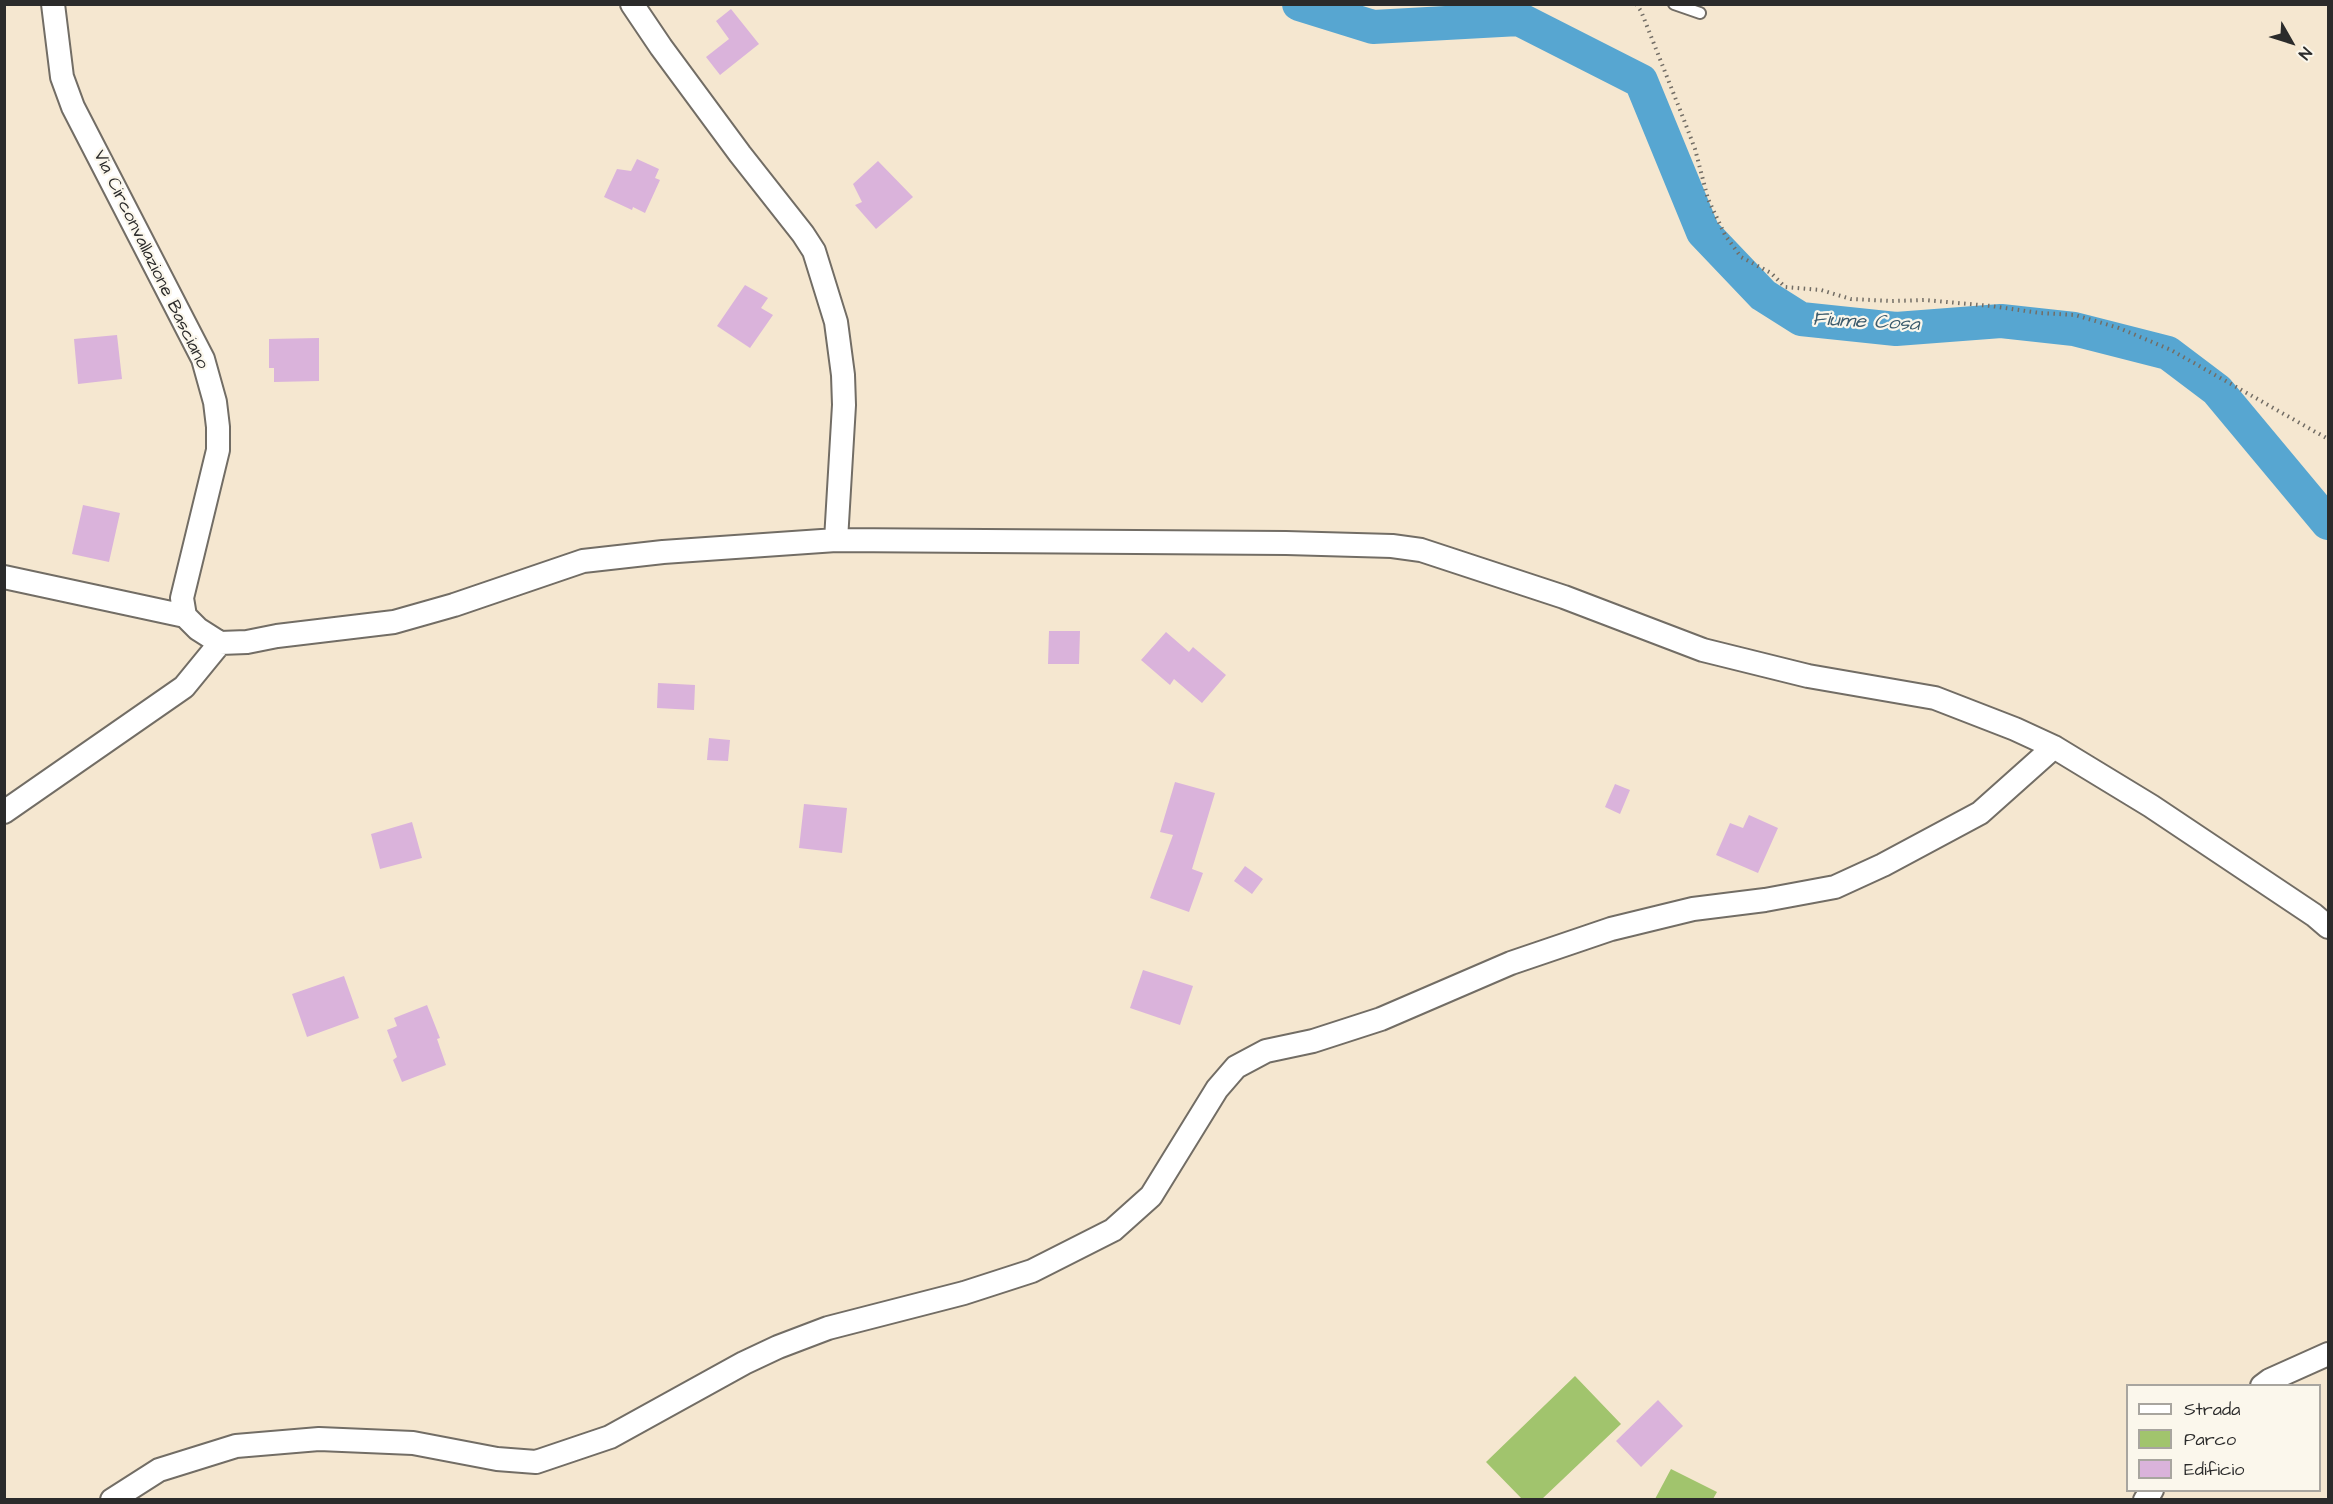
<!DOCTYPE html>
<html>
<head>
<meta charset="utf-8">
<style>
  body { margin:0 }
  #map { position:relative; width:2333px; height:1504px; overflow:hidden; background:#f5e7d0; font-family:"Architects Daughter",sans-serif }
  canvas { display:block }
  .frame { position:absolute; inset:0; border:6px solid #2b2b2b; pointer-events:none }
  .legend { position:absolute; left:2126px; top:1384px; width:195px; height:108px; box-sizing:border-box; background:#fbf7ec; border:2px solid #a8a59f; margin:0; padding:8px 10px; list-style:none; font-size:18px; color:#2b2b2b }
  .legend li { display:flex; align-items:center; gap:12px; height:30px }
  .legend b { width:30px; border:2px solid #a8a59f }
  .north { position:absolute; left:2261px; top:12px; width:60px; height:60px; -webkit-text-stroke:4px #fbf7ec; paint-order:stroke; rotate:129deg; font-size:16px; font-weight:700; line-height:24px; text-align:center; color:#2b2b2b }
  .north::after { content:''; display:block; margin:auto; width:21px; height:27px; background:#2b2b2b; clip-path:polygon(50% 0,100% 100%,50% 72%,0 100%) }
</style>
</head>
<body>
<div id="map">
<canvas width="2333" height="1504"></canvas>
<div class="frame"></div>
<ul class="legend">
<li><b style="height:8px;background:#fff"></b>Strada</li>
<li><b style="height:16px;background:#a1c46d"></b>Parco</li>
<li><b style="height:16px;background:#dab3db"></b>Edificio</li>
</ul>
<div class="north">N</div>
</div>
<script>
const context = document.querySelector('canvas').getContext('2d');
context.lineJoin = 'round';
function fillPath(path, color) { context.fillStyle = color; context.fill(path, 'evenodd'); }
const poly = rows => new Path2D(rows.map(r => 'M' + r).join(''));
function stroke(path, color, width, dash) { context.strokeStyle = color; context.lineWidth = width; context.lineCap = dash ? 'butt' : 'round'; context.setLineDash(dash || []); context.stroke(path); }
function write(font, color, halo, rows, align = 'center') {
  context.font = font + ' "Architects Daughter",sans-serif'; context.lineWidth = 4.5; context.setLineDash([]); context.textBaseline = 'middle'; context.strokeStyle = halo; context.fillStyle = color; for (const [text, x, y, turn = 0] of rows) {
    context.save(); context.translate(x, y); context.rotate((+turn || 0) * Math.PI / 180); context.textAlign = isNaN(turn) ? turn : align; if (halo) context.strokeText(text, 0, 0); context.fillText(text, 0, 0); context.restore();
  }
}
fillPath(poly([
  [1575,1376,1621,1424,1542,1499,1522,1499,1486,1462],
  [1671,1469,1717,1492,1713,1499,1655,1499]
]), '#a1c46d');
stroke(poly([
  [1299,4,1373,27,1519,19,1641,81,1703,232,1763,295,1801,319,1896,329,2001,321,2074,329,2168,353,2217,390,2328,523]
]), '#57a6d1', 34);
fillPath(poly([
  [731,9,759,44,720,75,706,57,729,39,716,21],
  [637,159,659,169,655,178,660,180,645,213,633,207,632,210,604,197,617,169,631,171],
  [878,161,913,197,876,229,855,205,862,202,853,184],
  [745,285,768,298,761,308,773,315,750,348,717,326],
  [117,335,122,379,78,384,74,339],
  [319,338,319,381,274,382,274,368,269,368,269,339],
  [83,505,120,513,109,562,72,554],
  [1049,631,1080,631,1079,664,1048,664],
  [1166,632,1189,652,1193,647,1226,675,1202,703,1174,679,1170,685,1141,660],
  [658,683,695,685,694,710,657,708],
  [709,738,730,740,728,761,707,760],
  [1175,782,1215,793,1192,869,1203,873,1189,912,1150,898,1173,835,1160,832],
  [1615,784,1630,790,1620,814,1605,807],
  [804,804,847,808,842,853,799,848],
  [1749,815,1778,828,1758,873,1716,855,1730,823,1743,828],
  [412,822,422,858,380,869,371,834],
  [1245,866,1263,879,1252,894,1234,881],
  [1143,970,1193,986,1180,1025,1130,1008],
  [344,976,359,1018,307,1037,292,994],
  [427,1005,440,1038,437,1039,446,1065,402,1082,393,1060,397,1057,387,1030,397,1026,394,1018],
  [1658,1400,1683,1426,1641,1467,1616,1441]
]), '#dab3db');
const lane = poly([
  [1674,4,1700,13]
]);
const street = poly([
  [53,4,62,77,73,107,203,359,215,402,218,427,218,450,182,598,185,616,198,629,220,643],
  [632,4,661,47,740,154,803,234,814,251,836,322,843,375,844,405,836,540],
  [4,577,185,616],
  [4,812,184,687,220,643,247,642,277,636,394,622,454,605,583,561,663,552,836,540,1286,543,1392,546,1421,550,1564,597,1703,650,1808,676,1935,698,2015,729,2054,747,2151,806,2314,915,2328,927],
  [2262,1386,2270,1380,2328,1354],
  [112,1500,159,1470,236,1446,319,1439,413,1443,497,1459,536,1462,610,1437,744,1363,778,1347,828,1328,964,1293,1032,1271,1113,1230,1151,1196,1217,1089,1236,1067,1266,1051,1313,1041,1381,1019,1511,963,1611,929,1693,909,1765,900,1835,887,1883,865,1980,813,2054,747],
  [2145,1500,2152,1490]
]);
stroke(lane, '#726d65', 14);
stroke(street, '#726d65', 26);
stroke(poly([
  [1636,4,1641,11,1684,120,1695,149,1708,199,1725,235,1741,257,1771,273,1785,287,1821,290,1851,299,1892,301,1925,300,1991,306,2040,313,2075,315,2119,328,2171,350,2328,439]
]), '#726d65', 4, [1.5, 4.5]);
stroke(lane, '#fff', 10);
stroke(street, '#fff', 22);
write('18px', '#2b2b2b', '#fbf7ec', [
  ["Via Circonvallazione Basciano",150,260,64]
]);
write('italic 20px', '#3d5c6d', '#fbf7ec', [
  ["Fiume Cosa",1866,323,3]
]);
</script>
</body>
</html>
